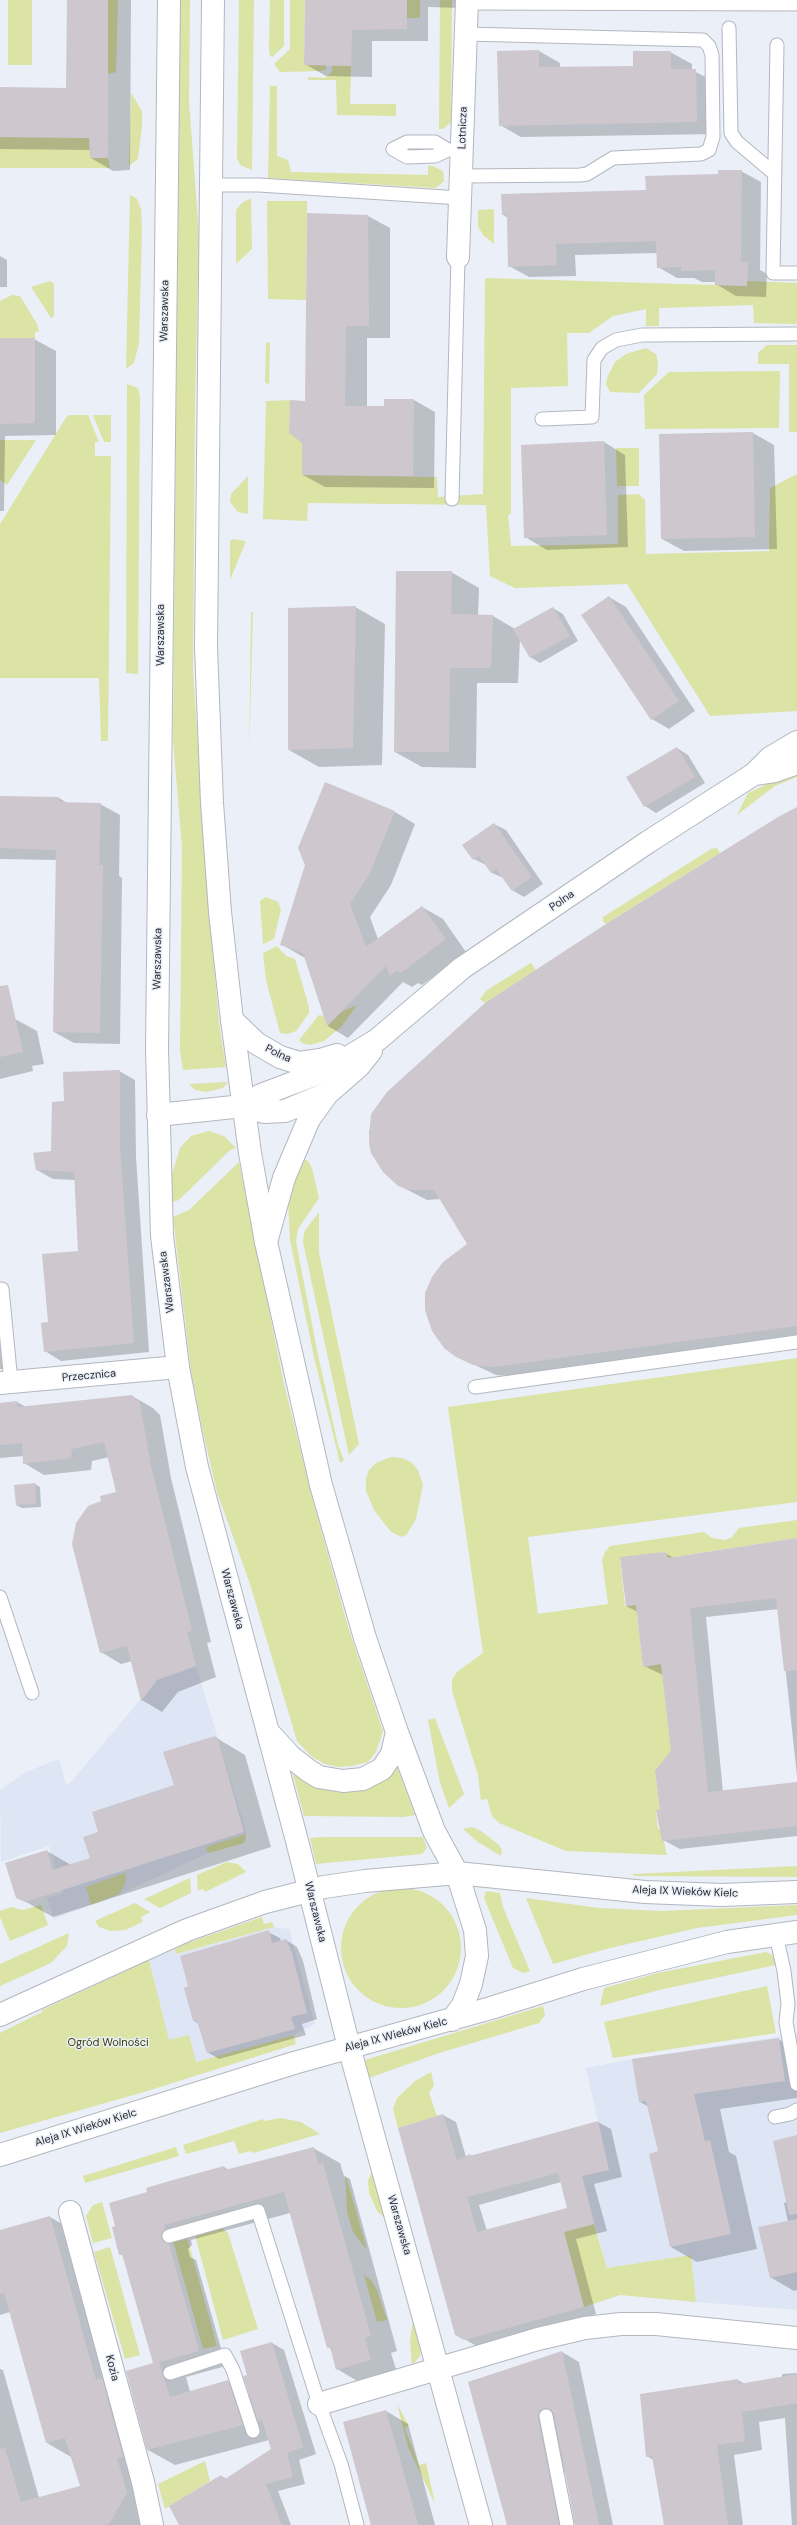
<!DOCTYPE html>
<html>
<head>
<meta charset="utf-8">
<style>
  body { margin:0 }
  canvas { display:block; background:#eaeff8 }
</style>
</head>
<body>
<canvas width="797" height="2525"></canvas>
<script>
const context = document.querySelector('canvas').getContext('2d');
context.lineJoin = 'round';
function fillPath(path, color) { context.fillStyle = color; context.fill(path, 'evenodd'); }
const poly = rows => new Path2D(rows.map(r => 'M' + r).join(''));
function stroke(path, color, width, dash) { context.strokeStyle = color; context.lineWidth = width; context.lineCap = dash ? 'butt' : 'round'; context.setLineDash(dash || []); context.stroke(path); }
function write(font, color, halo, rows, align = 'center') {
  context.font = font + ' "DM Sans",sans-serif'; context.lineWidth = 3; context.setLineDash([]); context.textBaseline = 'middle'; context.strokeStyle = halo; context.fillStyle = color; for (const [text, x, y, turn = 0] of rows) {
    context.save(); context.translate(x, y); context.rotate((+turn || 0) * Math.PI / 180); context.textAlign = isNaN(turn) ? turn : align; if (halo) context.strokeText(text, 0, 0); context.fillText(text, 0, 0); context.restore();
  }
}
fillPath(poly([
  [196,1666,246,1831,246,1840,217,1849,118,1895,54,1919,47,1898,63,1893,49,1846,1,1862,0,1790,26,1772,59,1759,66,1785,71,1782,157,1680],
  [274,1927,289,1929,315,2024,294,2035,196,2062,169,2040,149,1960,175,1949,177,1954],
  [797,2034,797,2310,696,2302,691,2255,607,2268,582,2176,609,2170,586,2068,632,2059]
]), '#dee5f5');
fillPath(poly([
  [8,0,32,0,32,65,8,65],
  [108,0,118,0,116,72,108,74],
  [180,0,190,0,189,102,199,235,195,403,193,669,206,869,219,1023,226,1067,183,1070,180,1051,182,847,173,741],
  [239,0,254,0,252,170,240,165,237,158],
  [270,0,284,0,284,46,272,57,270,56,269,47],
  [290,0,305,0,304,64,326,65,326,69,322,71,280,72,274,64,290,49],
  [407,0,420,0,420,18,407,18],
  [440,0,452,0,451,122,443,129,439,129],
  [332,65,351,66,350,104,396,104,396,116,337,115,336,80,308,80,308,77,325,78,332,71],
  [270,86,277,86,277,156,288,160,291,172,428,175,428,166,433,166,443,171,444,181,436,188,268,178],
  [131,93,142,111,142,126,138,159,129,166],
  [0,137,109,138,108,140,90,141,90,158,108,158,110,168,0,168],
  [130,195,137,199,141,209,142,228,139,343,134,363,126,369],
  [251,198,252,249,236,264,236,210,242,203],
  [267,201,307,201,306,300,268,299],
  [494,209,494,244,484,236,478,227,478,210],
  [485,278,747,286,747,281,797,283,797,324,754,323,753,305,659,308,659,326,646,326,646,309,613,316,589,333,567,333,568,386,511,388,511,514,508,515,511,546,618,544,618,495,639,494,645,500,646,554,769,551,770,488,797,474,797,711,710,716,627,584,515,588,490,576,486,505,308,503,307,521,263,519,266,401,294,400,290,405,289,433,302,435,302,475,437,477,438,497,483,494],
  [50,281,54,284,54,316,51,318,31,287],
  [12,295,20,296,37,324,39,332,35,332,35,338,0,338,0,301],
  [266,342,270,343,269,385,265,382],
  [767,345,797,345,797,432,789,432,789,364,758,364,758,353],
  [646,348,656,354,658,363,657,374,639,393,610,392,606,384,607,378,615,362,626,354],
  [780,371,779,428,645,429,644,395,669,372],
  [127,384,138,388,140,397,138,674,126,673],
  [70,415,88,415,99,442,95,442,95,456,111,456,108,741,101,741,99,678,0,678,0,524,67,416],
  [93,415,111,415,111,442,104,442],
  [0,440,36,440,7,485,0,480],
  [616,448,639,448,639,486,617,486],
  [248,476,248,514,238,512,230,502,231,494],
  [233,539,246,541,230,580,230,541],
  [251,612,253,612,249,757],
  [797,770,797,777,775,786,737,815,748,793],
  [717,848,720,853,606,924,603,921,603,917,711,849],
  [266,897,278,902,281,909,274,939,263,944,260,901],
  [277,946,286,956,295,959,309,1007,309,1013,296,1031,288,1034,280,1033,266,980,263,953],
  [531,963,536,970,485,1003,480,999,487,990],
  [357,1005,341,1027,324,1041,310,1045,302,1043,299,1040,319,1015,324,1016,327,1026,343,1011],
  [228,1082,223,1088,206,1092,195,1090,189,1084],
  [209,1131,224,1136,236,1148,230,1150,179,1200,172,1202,172,1174,180,1148,191,1136],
  [301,1158,308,1161,312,1168,319,1198,298,1229,296,1242,318,1355,338,1445,344,1460,340,1463,314,1357,290,1240,288,1197],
  [239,1162,284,1384,313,1501,348,1627,383,1731,376,1752,368,1762,352,1766,338,1767,325,1764,312,1757,297,1741,250,1584,217,1492,203,1432,191,1371,173,1217,189,1210],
  [319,1212,319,1253,359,1444,349,1455,303,1242,304,1232],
  [797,1358,797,1502,528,1537,538,1614,608,1604,602,1560,605,1552,610,1546,704,1532,712,1538,725,1540,732,1537,739,1528,797,1520,797,1538,668,1558,665,1552,620,1558,625,1606,636,1605,643,1666,661,1664,673,1761,655,1771,660,1810,656,1811,658,1829,661,1829,667,1855,566,1851,499,1823,492,1816,487,1799,481,1800,478,1775,452,1691,452,1680,457,1672,483,1653,448,1407],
  [391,1457,402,1458,411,1462,418,1470,423,1485,416,1519,407,1534,402,1537,391,1532,374,1510,366,1491,366,1478,369,1470,376,1463],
  [435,1718,464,1794,449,1808,440,1783,428,1720],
  [397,1767,415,1815,404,1817,304,1816,293,1775,295,1771,308,1780],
  [472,1827,481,1831,499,1845,502,1850,501,1856,478,1842,463,1829],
  [246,1834,244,1843,209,1853,206,1850,206,1847],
  [322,1837,423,1837,427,1848,422,1854,316,1864,310,1838],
  [227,1862,238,1864,246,1872,205,1892,203,1889,198,1891,197,1875],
  [797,1866,797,1877,633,1876,633,1874],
  [125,1873,126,1882,119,1894,91,1905,86,1887],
  [190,1878,191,1893,160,1908,144,1899],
  '341 1948a60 60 0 1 1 120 0a60 60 0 1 1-120 0Z',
  [486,1891,500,1893,503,1907,530,1971,523,1973,513,1968,484,1898],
  [526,1898,599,1908,662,1911,797,1905,797,1915,697,1928,606,1949,553,1964],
  [135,1903,150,1912,141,1917,143,1922,125,1930,111,1931,99,1927,95,1921],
  [41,1905,48,1925,10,1941,0,1917,0,1911,11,1907,23,1910],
  [262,1917,264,1924,272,1922,274,1927,176,1954,175,1949,187,1943],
  [69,1933,67,1946,51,1963,0,1986,0,1964],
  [766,1952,774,1956,776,1965,659,1990,600,2006,604,1988,658,1973],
  [149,1960,169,2040,189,2035,196,2062,294,2035,296,2044,144,2092,0,2133,0,2033,42,2012,42,2010],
  [767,1986,776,2033,613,2058,604,2022],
  [543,2006,545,2015,539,2023,436,2054,369,2078,365,2060],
  [431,2072,434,2085,429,2093,437,2116,398,2128,393,2109,397,2098,415,2081],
  [281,2118,301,2122,320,2134,253,2153,251,2151,239,2154,234,2141,186,2154,183,2145,263,2119,264,2121],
  [176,2147,179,2156,85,2183,83,2176],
  [373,2170,385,2218,377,2211,369,2193,368,2180],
  [345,2173,355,2207,367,2250,353,2232,347,2212],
  [102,2202,112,2238,93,2243,86,2216,93,2205],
  [594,2224,607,2268,691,2255,696,2302,620,2295,584,2307,564,2232],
  [217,2229,223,2229,228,2233,258,2329,223,2340,195,2235],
  [187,2237,217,2346,203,2349,173,2241],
  [110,2247,140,2355,125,2359,94,2252],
  [364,2275,371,2280,377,2290,387,2320,377,2322],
  [413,2320,421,2348,420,2356,412,2365,410,2342],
  [397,2404,409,2426,405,2428,406,2431,419,2465,426,2463,435,2504,408,2447],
  [205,2461,210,2481,165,2509,158,2484]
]), '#dbe3a5');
fillPath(poly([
  [68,0,131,0,130,170,113,171,91,158,91,150,0,149,0,88,67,89],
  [306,0,461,0,461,8,428,7,428,41,372,41,372,77,326,76,305,64],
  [539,51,560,63,560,68,634,67,670,52,692,64,692,70,717,83,718,134,521,137,500,125],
  [741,171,761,182,760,270,767,274,766,297,736,296,716,284,716,282,702,282,694,278,677,278,658,267,657,253,575,255,576,276,529,277,509,266,508,218,503,215,647,191],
  [368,216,390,228,390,338,367,338,367,407,385,407,414,400,435,412,434,488,325,487,303,475],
  [0,256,7,260,7,287,0,287],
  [0,339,34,339,56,351,56,435,5,436,4,511,0,511],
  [753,433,774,445,777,549,684,551,662,539],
  [604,442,625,455,628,547,547,550,525,537],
  [451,572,479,588,478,616,493,616,515,629,553,608,563,614,578,641,540,663,530,657,520,639,518,683,477,683,476,768,422,767,395,752],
  [609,597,626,607,695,711,669,729,652,719],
  [355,607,385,624,382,765,319,767,289,750],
  [677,748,688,755,705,783,656,813,645,806],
  [325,784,395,812,415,824,391,885,370,917,378,939,422,907,443,919,466,952,422,985,418,983,412,987,403,982,348,1038,328,1026,305,958,281,944,306,865],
  [0,797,59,798,67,803,100,804,120,815,119,876,122,878,120,1044,74,1043,54,1032,57,860,0,859],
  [797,809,797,1337,510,1376,496,1375,456,1356,469,1244,441,1199,427,1200,398,1185,372,1153,369,1133,372,1114],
  [494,824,506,830,543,884,524,897,512,890,504,878,492,873,486,865,474,859],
  [15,1019,37,1031,44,1064,32,1066,33,1071,0,1079,0,1022],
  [119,1071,135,1080,136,1157,149,1352,61,1361,45,1351,49,1323,80,1252,76,1180,53,1179,37,1170,52,1152,65,1102],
  [0,1321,15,1368,0,1369],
  [132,1396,153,1408,160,1415,171,1478,211,1642,207,1643,216,1677,178,1692,162,1712,142,1700,132,1661,121,1664,101,1652,103,1502,117,1492,109,1457,92,1461,91,1470,44,1475,24,1463,24,1456,0,1458,0,1404,17,1402,26,1407],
  [35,1484,40,1487,41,1507,22,1508,16,1505],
  [797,1539,797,1776,779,1609,706,1617,723,1792,797,1783,797,1836,680,1849,663,1840,661,1811,672,1752,663,1675,644,1666,638,1612,626,1606,665,1553,674,1558],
  [215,1737,245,1755,271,1847,53,1917,17,1897,47,1851,71,1865,92,1858,100,1832,175,1786],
  [268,1932,280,1938,281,1942,286,1940,297,1947,303,1961,317,2019,302,2024,306,2035,219,2059,207,2052,199,2024,194,2021,189,1987],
  [778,2039,797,2050,797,2098,720,2109,729,2152,736,2156,757,2249,697,2262,671,2247,660,2152,649,2107,640,2102],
  [443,2115,456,2122,466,2157,598,2122,611,2129,622,2177,594,2184,607,2231,576,2239,596,2314,478,2347,456,2334],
  [561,2182,568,2209,487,2231,479,2205],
  [797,2136,797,2290,794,2291,770,2277,788,2222,784,2203,787,2202],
  [313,2148,340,2163,344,2176,350,2179,397,2351,391,2353,398,2376,364,2385,337,2369,331,2349,328,2347,290,2213,191,2240,192,2245,188,2249,190,2257,196,2260,226,2366,186,2377,190,2392,228,2382,251,2395,249,2376,272,2343,284,2350,316,2454,299,2460,305,2484,278,2491,291,2525,186,2525,221,2476,227,2479,272,2449,269,2440,175,2465,148,2450,154,2364,124,2256,120,2254,116,2227,149,2192,224,2167,229,2170],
  [50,2217,74,2231,118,2389,141,2525,0,2525,0,2369,3,2370,39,2498,81,2486,71,2457,47,2443,10,2312,0,2315,0,2231],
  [562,2352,579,2362,613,2525,621,2525,575,2525,566,2472,564,2472,574,2525,508,2525,469,2382],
  [797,2373,797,2525,792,2525,785,2418,759,2422,762,2450,734,2455,743,2525,665,2525,653,2460,647,2456,738,2380,745,2384,782,2378,782,2374],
  [386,2411,408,2424,435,2525,372,2525]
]), '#0003');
fillPath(poly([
  [67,0,108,0,108,158,90,158,89,138,0,137,0,87,66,88],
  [305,0,407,0,407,29,352,30,351,66,304,65],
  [539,50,539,67,633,66,633,51,671,51,671,69,696,69,697,122,499,126,497,51],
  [718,170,742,170,741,262,748,262,747,286,715,285,715,270,681,271,681,267,657,268,656,241,556,244,557,265,508,267,507,215,502,215,501,194,646,190,645,176,718,174],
  [307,213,368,215,369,326,346,326,345,406,384,406,384,399,414,399,413,476,302,475,302,443,289,433,290,400,305,401],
  [0,338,35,338,35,423,0,424],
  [753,432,755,537,661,539,659,434],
  [604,441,607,535,524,538,521,445],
  [396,571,452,571,451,614,493,615,491,668,450,668,449,752,394,752],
  [609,596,679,701,651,720,581,615],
  [356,606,353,748,288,750,288,608],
  [553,607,570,636,530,658,513,629],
  [677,747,695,777,644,807,626,777],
  [325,782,395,811,370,873,350,904,366,947,422,906,446,939,401,973,397,971,390,976,386,966,327,1026,303,953,280,945,305,865,298,848],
  [0,796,59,797,59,802,101,803,99,865,103,865,100,1033,53,1032,56,850,0,848],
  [797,807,797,1326,493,1367,473,1365,456,1357,444,1348,432,1331,425,1310,425,1293,432,1277,443,1262,467,1244,434,1190,409,1190,398,1186,383,1172,371,1153,369,1143,371,1114,387,1092,485,1003,606,924,778,817],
  [494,823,532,877,512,891,496,869,491,873,479,856,473,860,462,845],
  [8,985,23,1052,0,1057,0,986],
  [120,1070,120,1148,134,1343,44,1352,41,1323,48,1322,42,1254,78,1251,74,1172,36,1170,33,1153,51,1151,52,1102,64,1101,63,1072],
  [132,1395,140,1403,151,1466,192,1631,187,1632,196,1666,157,1680,141,1701,127,1646,100,1653,72,1544,76,1523,88,1506,101,1501,100,1496,116,1492,104,1442,72,1449,71,1458,23,1464,22,1443,0,1445,0,1403,17,1401,18,1407],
  [35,1483,36,1504,16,1505,14,1485],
  [797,1538,797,1670,784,1671,776,1598,690,1608,708,1792,797,1782,797,1826,662,1841,656,1810,660,1810,655,1771,671,1751,661,1664,643,1667,636,1605,626,1606,620,1557,665,1552,668,1558],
  [215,1736,216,1739,218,1739,244,1832,25,1902,16,1898,5,1863,47,1850,52,1870,90,1858,83,1837,98,1832,92,1812,174,1785,163,1752],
  [269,1930,272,1943,286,1939,292,1953,307,2013,291,2017,295,2029,207,2053,197,2021,193,2021,184,1988,188,1986,180,1956],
  [779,2038,785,2081,694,2094,705,2141,710,2140,731,2234,670,2247,649,2154,658,2151,646,2101,639,2102,632,2059],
  [443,2114,457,2160,470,2154,471,2156,598,2121,609,2170,582,2176,594,2224,564,2232,584,2307,464,2340,455,2335,398,2128],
  [558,2173,567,2208,477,2232,467,2197],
  [797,2135,797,2214,789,2215,773,2141],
  [314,2147,318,2164,323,2163,361,2300,371,2336,365,2338,371,2360,336,2370,330,2347,327,2348,284,2192,164,2225,165,2229,161,2238,164,2242,169,2244,199,2351,159,2362,170,2397,228,2380,243,2425,147,2450,126,2371,153,2363,122,2254,119,2255,112,2227,115,2226,109,2203,147,2192,146,2188,173,2180,224,2166,225,2170],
  [50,2216,96,2380,102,2378,123,2457,117,2458,127,2492,110,2523,105,2525,0,2525,0,2449,5,2448,21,2502,80,2486,65,2438,46,2443,4,2293,0,2294,0,2230],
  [797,2219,797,2272,770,2278,758,2227],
  [272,2342,303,2447,287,2453,293,2477,266,2484,282,2525,179,2525,169,2506,221,2475,225,2479,271,2449,262,2420,258,2421,243,2376,247,2375,240,2351],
  [562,2351,599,2525,575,2525,554,2414,552,2410,545,2408,540,2410,538,2418,559,2525,507,2525,468,2382],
  [797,2374,797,2403,742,2412,745,2441,717,2445,728,2525,664,2525,652,2456,646,2457,640,2394,738,2379,739,2384],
  [386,2410,405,2477,418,2525,371,2525,343,2422]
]), '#cec7ce');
const lane = poly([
  [466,3,797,4],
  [729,28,731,133,737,142,775,174],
  [777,45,773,273,797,273],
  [393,149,407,157,435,156,448,150,462,150],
  [393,149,407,142,435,142,448,150],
  [461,176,580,175,587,174,613,158,701,154,709,150,713,137,712,55,709,46,703,40,466,34],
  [211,185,259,185,460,198],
  [542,419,592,417,594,360,602,348,616,340,642,335,797,334],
  [452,499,458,257],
  [0,1289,2,1289,11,1382],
  [475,1387,797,1342],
  [0,1597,32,1693],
  [776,1935,784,1971,788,2004,786,2022,797,2084],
  [775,2117,790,2114,797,2110],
  [169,2236,258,2211,319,2404,341,2464,357,2525],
  [170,2373,225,2355,233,2370,253,2431],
  [546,2416,567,2525]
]);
const street = poly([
  [458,257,467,0],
  [754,774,775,771,797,763],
  [232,1020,256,1043,280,1057,299,1063,320,1060,337,1055],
  [243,1106,261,1095,327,1070,377,1040,462,968,648,842,754,774,770,758,797,742],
  [158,1115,243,1106,264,1112,285,1111,326,1094],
  [266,1242,284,1178,309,1119,327,1094,359,1066,371,1051],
  [0,1383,178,1367],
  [349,2047,481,2525],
  [70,2212,143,2482,152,2525],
  [319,2404,538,2339,585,2328,621,2324,656,2324,797,2338]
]);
const secondary = poly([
  [169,0,157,1049,162,1236,178,1367,197,1467,296,1837,349,2047],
  [213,0,206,647,212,803,220,912,232,1020,250,1153,266,1242,321,1485,365,1638,397,1732,434,1831,457,1873,475,1930,477,1956,471,1984,463,2005,452,2020],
  [270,1734,291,1757,309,1771,319,1777,343,1781,363,1779,382,1769,392,1754,397,1732],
  [0,2015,187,1930,265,1902,324,1887,365,1881,457,1873,645,1892,722,1895,797,1892],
  [0,2155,294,2063,491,2008,583,1979,727,1942,797,1932]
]);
stroke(lane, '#b3b7bf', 15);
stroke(street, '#b3b7bf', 24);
stroke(secondary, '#b3b7bf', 24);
stroke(lane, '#fff', 13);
stroke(street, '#fff', 22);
stroke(secondary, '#fff', 22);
write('11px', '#282a2d', '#eaeff8', [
  ["Lotnicza",463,128,-88],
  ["Warszawska",165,311,-89],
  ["Warszawska",161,635,-90],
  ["Polna",562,901,-35],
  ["Warszawska",158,959,-89],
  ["Polna",278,1054,25],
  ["Warszawska",167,1282,-97],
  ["Przecznica",89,1376,-5],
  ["Warszawska",232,1599,75],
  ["Aleja IX Wieków Kielc",685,1892,2],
  ["Warszawska",315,1912,76],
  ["Aleja IX Wieków Kielc",396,2035,-15],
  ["Aleja IX Wieków Kielc",86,2128,-17],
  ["Warszawska",399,2225,74],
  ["Kozia",112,2368,75]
]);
write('11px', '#383c01', '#eaeff8', [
  ["Ogród Wolności",108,2043]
]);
</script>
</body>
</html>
